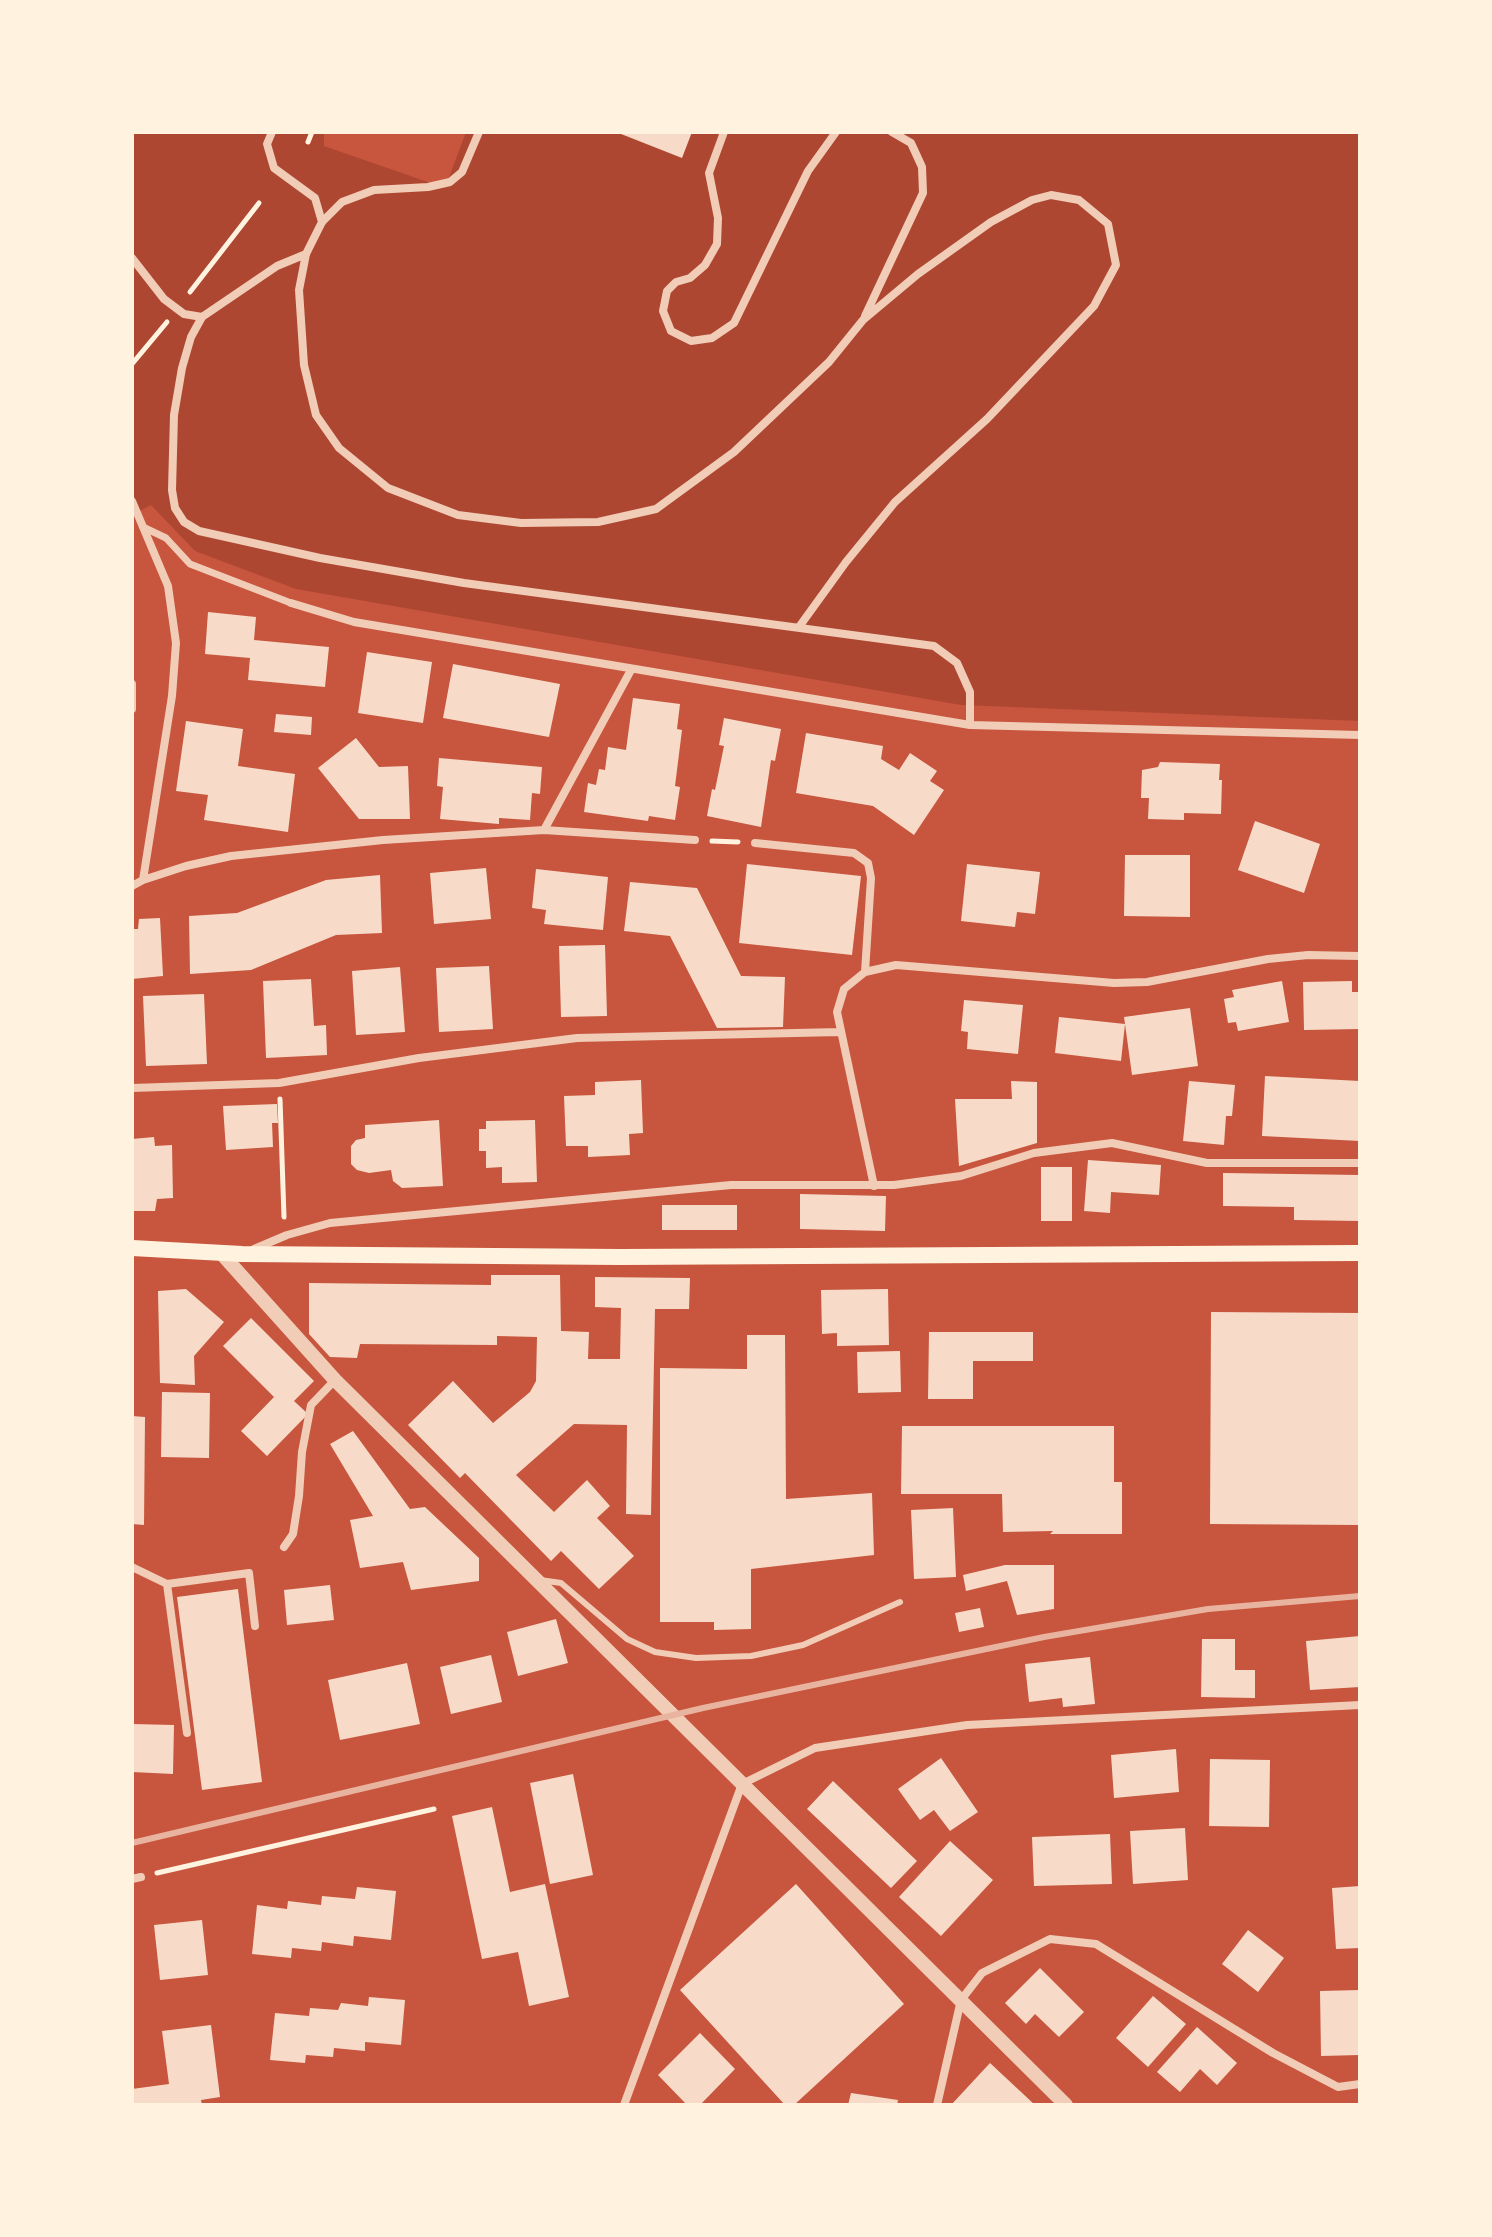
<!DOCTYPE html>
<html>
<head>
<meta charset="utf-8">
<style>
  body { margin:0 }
  #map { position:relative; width:1492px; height:2237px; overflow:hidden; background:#c8553d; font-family:Lato,sans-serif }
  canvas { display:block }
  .frame { position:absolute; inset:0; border:134px solid #fff3e0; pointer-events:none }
</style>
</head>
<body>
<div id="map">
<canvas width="1492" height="2237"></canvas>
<div class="frame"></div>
</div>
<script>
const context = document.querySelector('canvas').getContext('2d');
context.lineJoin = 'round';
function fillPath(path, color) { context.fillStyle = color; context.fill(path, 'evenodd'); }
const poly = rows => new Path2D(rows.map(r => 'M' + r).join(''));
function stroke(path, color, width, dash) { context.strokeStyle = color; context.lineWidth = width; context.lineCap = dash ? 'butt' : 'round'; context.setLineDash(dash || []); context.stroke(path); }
fillPath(poly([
  [132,132,324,132,324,146,445,188,466,132,1360,132,1360,721,961,705,296,589,195,551,151,505,132,515]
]), '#ae4732');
fillPath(poly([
  [616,132,692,132,682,158],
  [208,612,256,617,254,640,329,647,325,687,248,680,250,658,205,654],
  [367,652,432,662,423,723,358,713],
  [453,664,560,684,549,737,443,718],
  [633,698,680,704,677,729,682,730,675,786,680,787,675,820,649,816,648,821,584,812,588,783,596,785,599,769,605,770,608,747,626,750],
  [276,714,312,717,311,735,274,732],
  [724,718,781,729,775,761,771,760,761,827,707,816,712,789,715,790,724,746,719,745],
  [186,721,243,729,238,766,295,774,288,832,204,820,208,795,176,791],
  [806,733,883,746,881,759,899,770,910,753,937,771,930,781,944,790,914,835,873,806,796,793],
  [356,738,379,767,408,766,410,819,359,819,318,768],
  [439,758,542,767,540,794,532,793,530,820,499,818,499,824,440,819,443,787,437,786],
  [1160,762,1220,764,1219,780,1222,780,1221,814,1184,813,1184,820,1148,819,1149,798,1141,798,1142,770,1158,767],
  [1255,821,1320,844,1304,893,1238,870],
  [1125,855,1190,855,1190,917,1124,916],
  [747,864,861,876,852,955,739,943],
  [967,864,1040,872,1035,914,1017,912,1015,927,961,921],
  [486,868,491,919,434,924,430,873],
  [536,869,608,877,603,930,544,924,546,910,532,908],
  [380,875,382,933,336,935,251,970,190,974,189,916,237,913,326,880],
  [630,882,697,888,741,976,785,977,783,1027,717,1028,670,936,624,931],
  [160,918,163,976,132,979,132,929,138,929,139,919],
  [605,945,607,1016,561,1017,559,946],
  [489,966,493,1029,439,1032,436,968],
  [400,967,405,1032,356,1035,352,971],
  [311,979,314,1026,326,1025,327,1055,266,1058,263,981],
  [1282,981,1289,1022,1238,1031,1236,1022,1228,1023,1224,999,1234,997,1232,990],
  [1352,981,1352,992,1360,992,1360,1029,1304,1030,1303,982],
  [204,994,207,1064,146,1066,143,996],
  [964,1000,1023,1005,1018,1054,967,1049,968,1032,961,1031],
  [1190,1008,1198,1066,1132,1075,1125,1024,1121,1061,1055,1053,1059,1017,1125,1024,1124,1017],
  [1265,1076,1360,1081,1360,1141,1262,1136],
  [641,1080,643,1133,629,1134,630,1155,588,1157,588,1146,566,1146,564,1096,595,1095,595,1082],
  [1011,1081,1037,1082,1037,1143,959,1166,955,1099,1012,1099],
  [1189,1081,1235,1085,1232,1116,1226,1116,1224,1145,1183,1141],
  [277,1104,278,1123,272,1123,273,1147,226,1150,223,1106],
  [439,1120,443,1186,402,1188,393,1181,391,1170,369,1173,357,1170,351,1164,351,1146,356,1140,365,1138,365,1125],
  [535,1120,537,1182,502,1183,502,1167,486,1168,486,1151,479,1151,479,1129,486,1129,486,1121],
  [154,1137,155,1146,172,1145,173,1198,157,1199,155,1211,132,1211,132,1139],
  [1088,1160,1161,1165,1159,1195,1111,1192,1110,1213,1084,1211],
  [1041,1167,1072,1167,1072,1221,1041,1221],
  [1223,1173,1360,1175,1360,1221,1294,1220,1294,1207,1223,1206],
  [800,1194,886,1196,885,1231,800,1229],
  [662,1205,737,1205,737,1230,662,1230],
  [491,1275,560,1275,561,1331,589,1332,588,1359,620,1359,621,1308,595,1307,595,1277,690,1278,689,1309,655,1309,651,1515,626,1514,627,1425,574,1424,516,1475,554,1512,587,1480,610,1506,597,1518,634,1556,599,1589,561,1551,551,1561,465,1473,460,1478,408,1425,453,1381,493,1423,530,1392,536,1381,537,1337,497,1336,497,1345,360,1344,357,1358,330,1357,309,1334,309,1283,491,1285],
  [186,1289,224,1322,194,1356,195,1385,160,1383,158,1291],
  [888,1289,889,1345,837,1346,837,1333,822,1334,821,1290],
  [1211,1312,1360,1313,1360,1525,1210,1524],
  [251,1318,314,1381,294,1401,308,1414,267,1456,241,1431,274,1397,223,1346],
  [929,1332,1033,1332,1033,1361,973,1361,973,1399,928,1399],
  [747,1335,785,1335,786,1499,872,1493,874,1555,751,1569,751,1629,714,1630,714,1622,660,1622,660,1368,747,1369],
  [900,1351,901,1392,858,1393,857,1352],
  [162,1392,210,1393,209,1458,161,1457],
  [132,1416,145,1417,144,1525,132,1524],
  [902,1426,1114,1426,1114,1482,1122,1482,1122,1534,1050,1534,1053,1531,1003,1532,1002,1494,901,1494],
  [353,1431,410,1509,425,1507,479,1558,479,1581,411,1590,403,1562,360,1568,350,1520,373,1516,330,1444],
  [953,1508,956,1577,914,1579,911,1510],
  [1005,1565,1054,1565,1054,1609,1017,1615,1007,1581,966,1591,963,1575],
  [330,1585,334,1620,287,1625,284,1590],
  [238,1589,262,1782,202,1790,177,1597],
  [980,1608,984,1627,959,1632,955,1613],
  [556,1619,568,1663,518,1676,507,1632],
  [1360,1636,1360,1687,1310,1690,1306,1641],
  [1202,1639,1235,1639,1235,1670,1255,1670,1255,1698,1201,1697],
  [491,1655,502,1702,451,1714,440,1667],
  [1090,1657,1095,1704,1063,1707,1062,1698,1029,1702,1025,1664],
  [407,1663,420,1724,340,1740,328,1680],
  [132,1724,174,1725,173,1774,132,1772],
  [1176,1749,1179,1792,1114,1798,1111,1755],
  [941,1758,978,1812,950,1831,934,1810,920,1820,898,1789],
  [1210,1759,1270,1760,1269,1827,1209,1826],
  [573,1774,593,1875,550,1884,530,1783],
  [833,1781,917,1861,891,1888,807,1809],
  [492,1807,510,1892,545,1884,569,1997,529,2006,518,1952,482,1959,452,1816],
  [1185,1828,1188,1880,1133,1884,1130,1831],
  [1110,1834,1112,1884,1034,1886,1032,1837],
  [950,1841,993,1880,941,1936,899,1897],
  [796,1884,904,2004,794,2105,785,2105,680,1990],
  [1360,1886,1360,1948,1336,1949,1332,1888],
  [357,1887,396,1891,391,1940,354,1936,353,1946,322,1942,321,1951,292,1948,291,1958,252,1954,257,1905,287,1909,288,1901,321,1905,322,1896,355,1899],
  [202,1920,208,1975,160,1980,154,1925],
  [1248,1930,1284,1958,1258,1992,1222,1964],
  [1040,1968,1084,2012,1059,2037,1035,2014,1026,2024,1005,2003],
  [1360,1990,1360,2055,1321,2056,1320,1991],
  [1153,1996,1186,2024,1148,2067,1116,2038],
  [369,1997,405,2000,401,2045,365,2042,365,2051,334,2048,333,2057,306,2055,305,2063,270,2060,275,2013,309,2016,310,2008,338,2010,341,2003,368,2006],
  [211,2025,220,2097,201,2100,202,2105,132,2105,132,2089,169,2084,162,2031],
  [1197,2027,1237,2063,1217,2085,1200,2069,1180,2092,1157,2072],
  [700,2033,735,2069,700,2105,687,2105,658,2075],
  [990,2063,1035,2105,951,2105],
  [851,2093,898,2100,897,2105,848,2105]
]), '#f7dbc8');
stroke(poly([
  [308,142,312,132],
  [190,292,259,203],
  [132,364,167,322],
  [712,841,738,842],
  [280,1099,284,1217],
  [157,1873,434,1809]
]), '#fff3e0', 5);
stroke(poly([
  [540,1580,561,1583,627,1639,655,1652,696,1658,751,1656,803,1645,900,1602]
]), '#f1ccb7', 6);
stroke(poly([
  [145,528,166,538,190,564,291,603]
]), '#f1ccb7', 7);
stroke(poly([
  [272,132,267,144,274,168,315,198,322,222],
  [479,132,462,172,450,182,428,187,374,190,342,202,322,222,306,254,299,290,304,365,316,415,339,448,388,488,458,515,521,523,598,522,656,509,734,452,829,362,863,320,918,274,991,222,1032,200,1051,195,1079,200,1108,224,1116,265,1094,306,987,419,895,502,846,562,799,627],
  [724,132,709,173,718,218,717,244,705,265,690,278,676,282,667,291,663,311,671,331,691,341,712,338,734,323,808,171,836,132],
  [132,258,164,299,184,314,202,317,277,266,306,254],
  [865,316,923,193,922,167,911,143,892,132],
  [202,317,191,337,182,368,174,415,172,490,175,508,184,522,199,531,320,558,464,583,934,646,957,663,970,692,970,725],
  [132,501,168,586,176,643,172,696,143,880],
  [291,603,354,622,970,725,1360,735],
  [132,684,132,709],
  [544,830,631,670],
  [755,843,854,853,868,863,871,878,865,972],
  [132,886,143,880,186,866,231,856,383,840,544,830,695,840],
  [132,1088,279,1083,419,1058,577,1038,839,1032],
  [874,1186,837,1012,844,989,865,972,896,965,1114,983,1147,982,1268,959,1308,955,1360,956],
  [254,1249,287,1235,330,1223,731,1185,894,1185,961,1176,1034,1153,1112,1143,1207,1163,1360,1163],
  [284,1547,293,1534,299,1496,302,1452,311,1405,335,1380],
  [132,1567,167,1584,249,1573,255,1626],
  [167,1584,187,1733],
  [132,1879,141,1877],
  [624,2105,742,1784,815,1748,967,1725,1360,1705],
  [937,2105,961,2000,982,1973,1050,1939,1096,1944,1273,2053,1338,2087,1360,2084]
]), '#f1ccb7', 8);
stroke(poly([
  [221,1253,335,1380,1066,2105]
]), '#f1ccb7', 14);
stroke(poly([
  [132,1248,242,1254,620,1257,1360,1253]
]), '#fff3e0', 16);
stroke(poly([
  [132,1843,703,1708,1044,1637,1208,1609,1360,1596]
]), '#e9b49f', 6);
</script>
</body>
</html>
